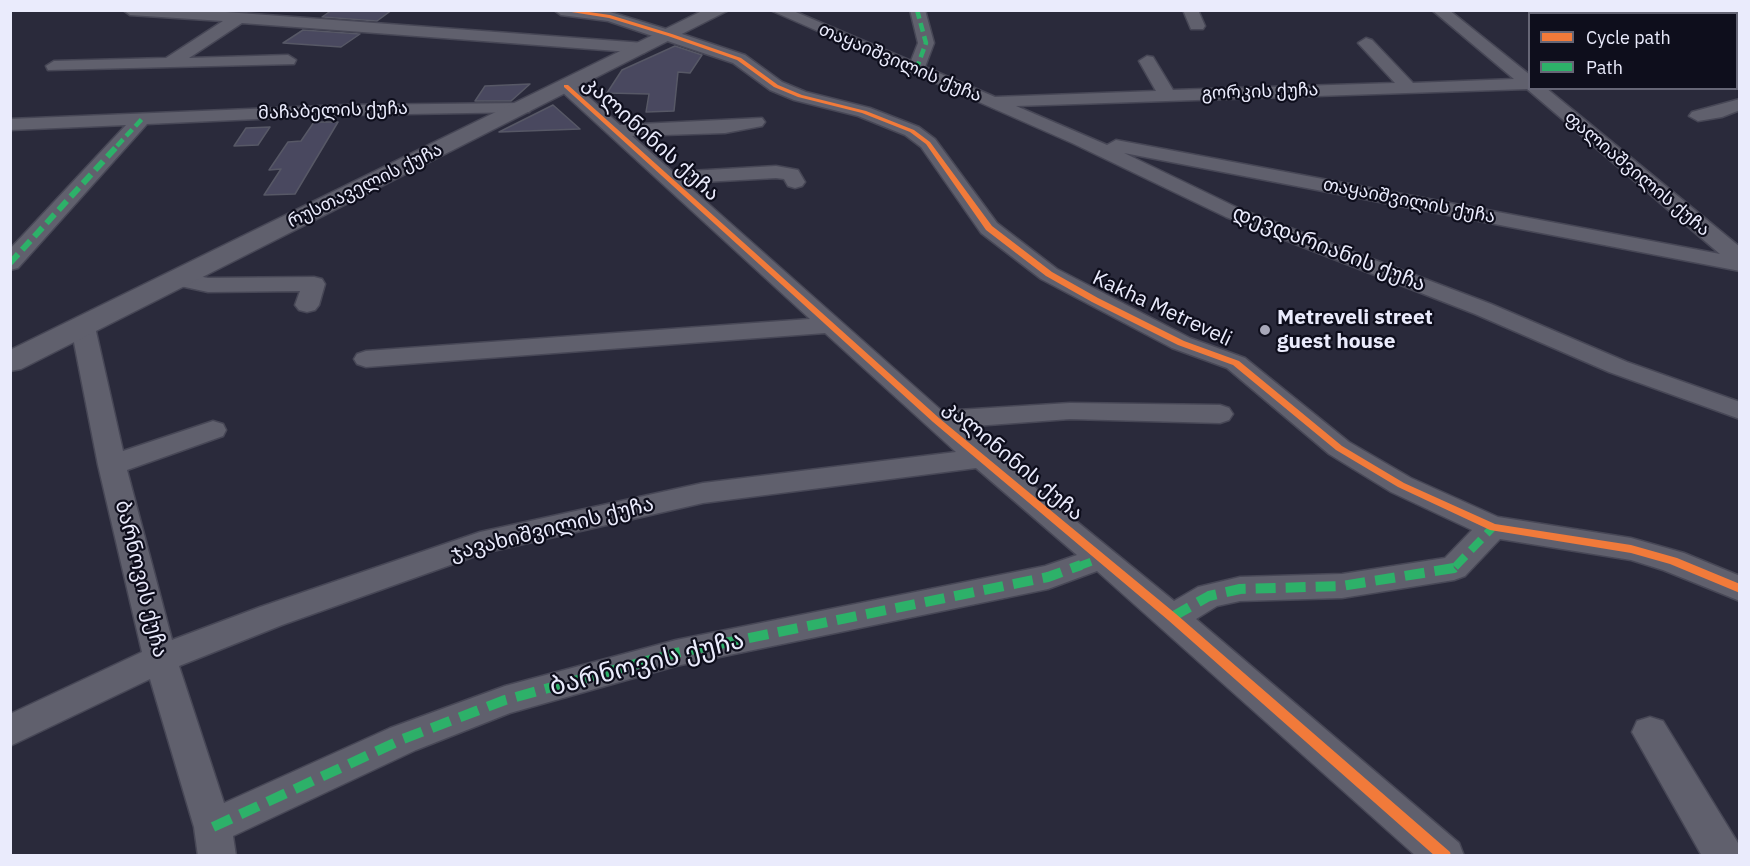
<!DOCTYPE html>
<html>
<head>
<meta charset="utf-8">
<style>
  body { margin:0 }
  #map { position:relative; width:1750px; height:866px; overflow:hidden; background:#2a2a3b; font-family:"IBM Plex Sans",sans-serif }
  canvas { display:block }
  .frame { position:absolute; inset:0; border:12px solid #eaebfc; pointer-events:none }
  .legend { position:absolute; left:1528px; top:12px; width:210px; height:78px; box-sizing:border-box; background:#0e0e1c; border:2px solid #666676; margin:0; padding:8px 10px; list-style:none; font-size:18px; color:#eaebfc }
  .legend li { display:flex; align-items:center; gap:12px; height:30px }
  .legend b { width:30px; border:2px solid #666676 }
</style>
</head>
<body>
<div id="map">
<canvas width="1750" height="866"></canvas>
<div class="frame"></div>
<ul class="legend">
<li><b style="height:8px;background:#f17a3a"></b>Cycle path</li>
<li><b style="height:8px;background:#2db169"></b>Path</li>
</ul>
</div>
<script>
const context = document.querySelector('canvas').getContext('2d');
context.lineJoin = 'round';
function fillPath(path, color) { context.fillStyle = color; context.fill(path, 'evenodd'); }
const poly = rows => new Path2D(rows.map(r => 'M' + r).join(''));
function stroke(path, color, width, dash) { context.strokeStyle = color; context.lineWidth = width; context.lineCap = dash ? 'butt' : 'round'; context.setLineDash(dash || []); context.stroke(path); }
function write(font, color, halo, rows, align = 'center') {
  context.font = font + ' "IBM Plex Sans","Noto Sans Georgian",sans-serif'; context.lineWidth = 4.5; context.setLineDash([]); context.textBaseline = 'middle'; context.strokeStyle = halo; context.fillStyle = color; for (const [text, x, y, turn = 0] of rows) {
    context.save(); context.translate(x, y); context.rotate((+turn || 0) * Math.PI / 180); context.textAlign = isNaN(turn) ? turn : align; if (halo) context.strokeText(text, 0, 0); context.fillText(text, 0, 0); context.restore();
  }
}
const building = poly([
  [332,10,392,10,377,21,322,17,332,10],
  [303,30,360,34,341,47,283,43,303,30],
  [675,46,702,55,690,73,678,72,674,111,646,112,649,94,607,93,622,70,675,46],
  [530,84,511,101,475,101,485,86,530,84],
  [553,105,580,129,499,132,553,105],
  [314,122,338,122,295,194,264,195,281,169,269,170,288,142,301,141,314,122],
  [270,127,258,145,234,146,246,128,270,127]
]);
fillPath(building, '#49485f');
stroke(building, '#575866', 1.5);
const minor = poly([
  [123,10,199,10,644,43,652,48,644,53,242,23,189,58,288,55,296,60,294,64,48,70,46,66,54,61,166,58,223,21,130,15,123,10],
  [554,10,610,12,676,32,745,55,782,82,806,92,870,108,919,127,935,139,997,223,1057,269,1190,338,1245,358,1349,442,1411,478,1498,517,1631,538,1684,553,1740,576,1740,601,1663,570,1631,560,1500,539,1465,576,1454,580,1342,598,1240,601,1217,606,1196,619,1459,843,1464,856,1416,856,1097,571,1048,589,676,666,510,713,416,750,233,836,236,856,198,856,194,827,150,679,10,746,10,714,142,652,98,465,71,327,75,322,83,320,91,322,95,327,123,451,213,421,223,424,226,430,223,436,127,470,172,640,260,607,480,532,703,483,956,452,825,333,366,367,357,364,354,359,357,354,366,351,810,319,560,90,557,86,560,82,572,82,620,125,762,118,765,122,762,126,725,133,632,136,673,172,776,166,798,170,805,182,802,186,795,188,788,186,784,179,776,178,685,183,942,411,1070,403,1220,405,1229,408,1233,414,1229,420,1220,423,1070,419,961,427,1174,601,1198,587,1240,577,1342,574,1445,558,1472,530,1391,492,1329,454,1227,368,1172,348,1041,279,981,233,921,147,905,135,858,116,794,100,770,90,733,63,608,21,561,15,554,10],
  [976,468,1077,555,1045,566,676,640,505,686,390,728,224,803,179,666,282,625,484,553,703,503,976,468],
  [770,10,791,10,911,61,918,43,910,10,925,10,934,43,925,67,995,97,1156,91,1139,61,1147,56,1153,57,1173,90,1395,83,1358,43,1366,38,1372,40,1413,83,1514,79,1432,10,1449,10,1530,75,1530,88,1546,88,1740,247,1740,271,1124,153,1240,209,1491,304,1627,362,1740,402,1740,419,1609,372,1475,314,1226,217,1072,143,770,10],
  [1527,89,1720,254,1116,140,1107,145,1016,106,1527,89],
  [1183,10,1198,10,1205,26,1203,29,1191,29,1183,10],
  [1559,10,1575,10,1577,14,1561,14,1559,10],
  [1667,10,1700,10,1703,14,1667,14,1667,10],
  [1736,12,1740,12,1740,22,1736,22,1736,14,1732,14,1736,12],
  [1736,74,1740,74,1740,84,1736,84,1736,74],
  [1740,99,1740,110,1722,117,1698,121,1689,116,1692,112,1740,99],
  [523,103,529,104,532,108,529,112,346,115,147,124,18,268,10,270,10,249,126,125,10,130,10,119,346,105,523,103],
  [179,272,208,278,314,277,322,279,325,284,319,305,315,310,307,312,299,310,295,305,300,291,208,292,171,284,168,279,171,274,179,272],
  [1650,717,1663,721,1738,843,1740,856,1702,856,1632,732,1637,721,1650,717]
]);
const secondary = poly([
  [704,10,729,10,21,369,10,371,10,350,704,10],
  [1663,10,1684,10,1686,14,1665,14,1663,10],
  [1736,45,1740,46,1740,59,1736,58,1736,45]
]);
stroke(minor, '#474756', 3);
stroke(secondary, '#474756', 3);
fillPath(minor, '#60606d');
fillPath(secondary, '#60606d');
stroke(poly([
  [916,70,926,43,917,10],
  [117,146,142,119]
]), '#2db169', 4.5, [9, 4.5]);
stroke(poly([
  [10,263,119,144]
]), '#2db169', 6, [12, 6]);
stroke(poly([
  [1077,567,1101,558],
  [1455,567,1493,527]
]), '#2db169', 8, [15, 8]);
stroke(poly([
  [1172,617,1209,596,1240,589,1342,586,1454,568,1457,565],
  [213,827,403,739,505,700,676,653,1048,577,1081,565]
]), '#2db169', 10, [20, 10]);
fillPath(poly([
  [559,10,575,10,610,15,672,34,741,58,778,85,802,95,866,111,914,130,930,142,992,226,1052,272,1098,298,1184,341,1239,361,1342,446,1404,483,1495,524,1631,545,1677,558,1740,584,1740,593,1670,564,1631,553,1490,530,1398,487,1336,450,1233,365,1178,345,1092,302,1046,276,986,230,926,144,910,132,862,113,798,97,774,87,737,60,668,36,609,18,559,10],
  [564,85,568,85,939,418,1176,614,1450,852,1451,856,1435,856,1168,620,933,422,564,87,564,85]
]), '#f17a3a');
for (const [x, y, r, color] of [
  [1265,330,6,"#a7a7b8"]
]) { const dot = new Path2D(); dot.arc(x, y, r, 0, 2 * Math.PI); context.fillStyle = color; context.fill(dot); stroke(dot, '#0e0e1c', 2); }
write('18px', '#eaebfc', '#0e0e1c', [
  ["თაყაიშვილის ქუჩა",900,63,23],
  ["გორკის ქუჩა",1260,92,-2],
  ["მაჩაბელის ქუჩა",333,111,-2],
  ["ფალიაშვილის ქუჩა",1637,174,40],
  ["რუსთაველის ქუჩა",365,186,-26],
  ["თაყაიშვილის ქუჩა",1409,201,11]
]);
write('21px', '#eaebfc', '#0e0e1c', [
  ["კალინინის ქუჩა",651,139,42],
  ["დევდარიანის ქუჩა",1329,249,21],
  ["Kakha Metreveli",1162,309,25],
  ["კალინინის ქუჩა",1013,461,40],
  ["ჯავახიშვილის ქუჩა",552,529,-14],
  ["ბარნოვის ქუჩა",141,579,76]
]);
write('bold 21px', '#eaebfc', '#0e0e1c', [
  ["Metreveli street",1277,318],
  ["guest house",1277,342]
], 'left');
write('26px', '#eaebfc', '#0e0e1c', [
  ["ბარნოვის ქუჩა",647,664,-14]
]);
</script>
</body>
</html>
